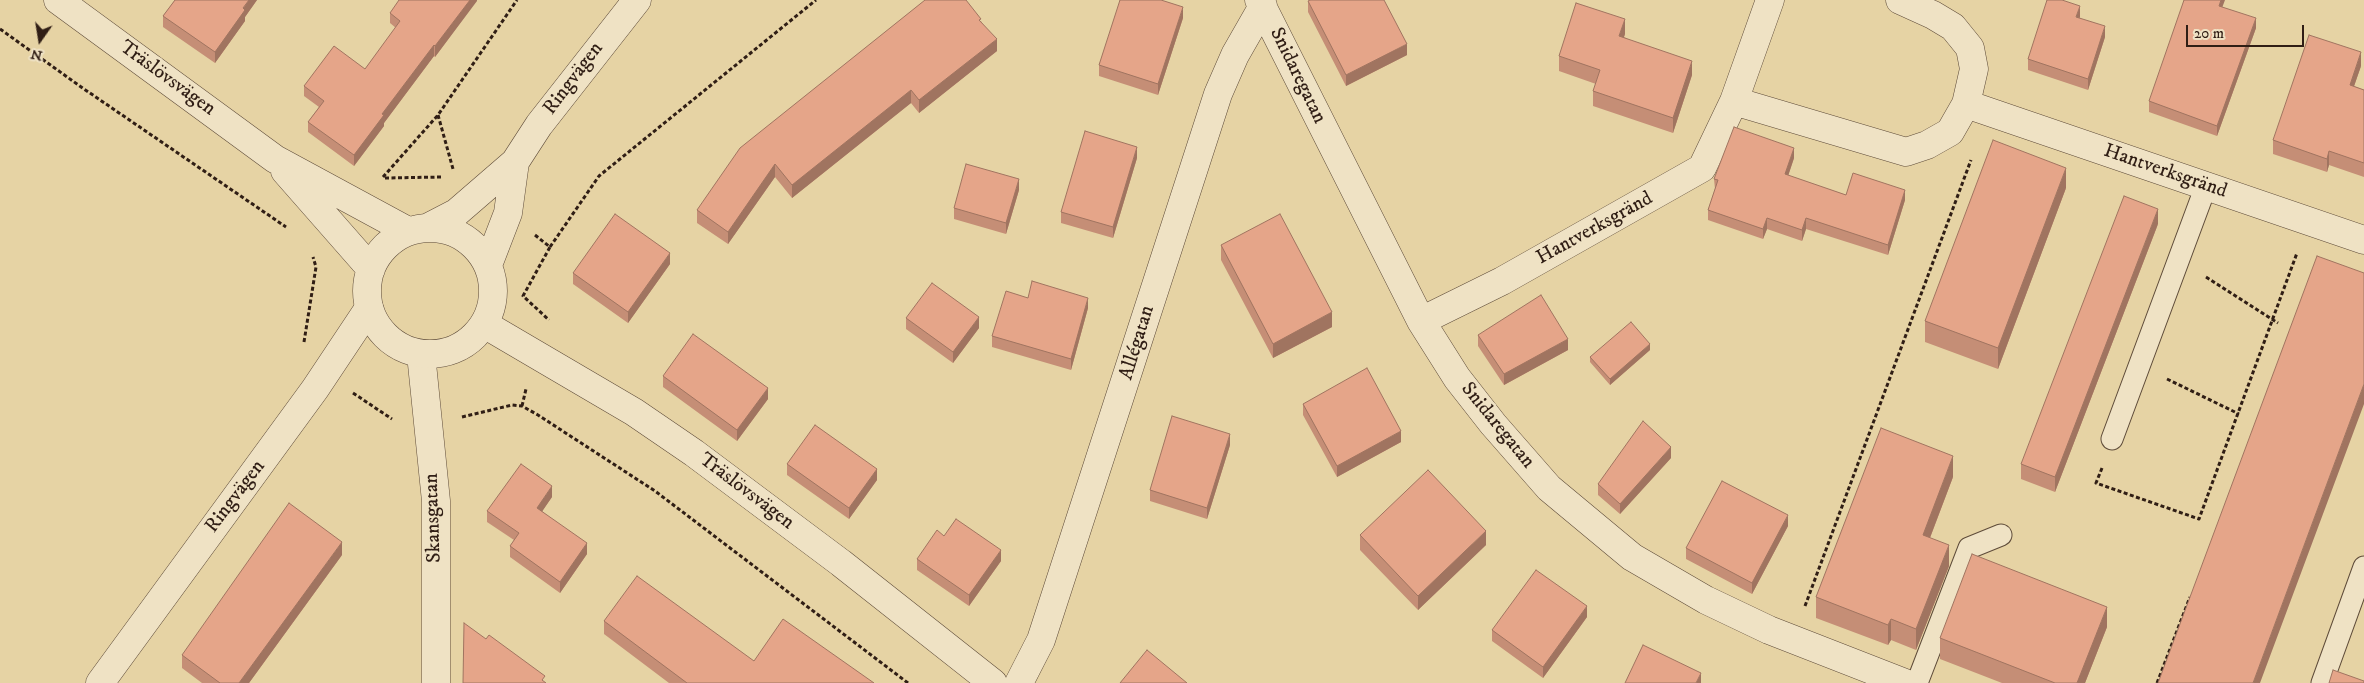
<!DOCTYPE html>
<html>
<head>
<meta charset="utf-8">
<style>
  body { margin:0 }
  #map { position:relative; width:2364px; height:683px; overflow:hidden; background:#e6d3a4; font-family:"IM FELL DW Pica",serif }
  canvas { display:block }
  .north { position:absolute; left:15px; top:15px; width:50px; height:50px; -webkit-text-stroke:4px #efe2c4; paint-order:stroke; rotate:193deg; font-size:14px; font-weight:700; line-height:20px; text-align:center; color:#301e15 }
  .north::after { content:''; display:block; margin:auto; width:18px; height:22px; background:#301e15; clip-path:polygon(50% 0,100% 100%,50% 72%,0 100%) }
  .scale { position:absolute; left:2186px; top:25px; width:118px; height:22px; box-sizing:border-box; border:2px solid #301e15; border-top:0; padding-left:6px; font-size:15px; line-height:18px; white-space:nowrap; color:#301e15; -webkit-text-stroke:4px #efe2c4; paint-order:stroke }
</style>
</head>
<body>
<div id="map">
<canvas width="2364" height="683"></canvas>
<div class="north">N</div>
<div class="scale">20 m</div>
</div>
<script>
const context = document.querySelector('canvas').getContext('2d');
context.lineJoin = 'round';
const poly = rows => new Path2D(rows.map(r => 'M' + r).join(''));
function stroke(path, color, width, dash) { context.strokeStyle = color; context.lineWidth = width; context.lineCap = dash ? 'butt' : 'round'; context.setLineDash(dash || []); context.stroke(path); }
function fillPath(path, color) { context.fillStyle = color; context.fill(path, 'evenodd'); }
function write(font, color, halo, rows, align = 'center') {
  context.font = font + ' "IM FELL DW Pica",serif'; context.lineWidth = 5; context.setLineDash([]); context.textBaseline = 'middle'; context.strokeStyle = halo; context.fillStyle = color; for (const [text, x, y, turn = 0] of rows) {
    context.save(); context.translate(x, y); context.rotate((+turn || 0) * Math.PI / 180); context.textAlign = isNaN(turn) ? turn : align; if (halo) context.strokeText(text, 0, 0); context.fillText(text, 0, 0); context.restore();
  }
}
const service = poly([
  [2112,439,2206,186],
  [1917,683,1969,548,2001,535],
  [2322,683,2364,567]
]);
const minor = poly([
  [1259,0,1421,321,1457,378,1493,424,1549,488,1632,557,1706,600,1769,630,1905,683],
  [1770,0,1734,101,1906,152,1927,145,1950,132,1966,104,1974,69,1970,48,1953,27,1933,15,1900,0],
  [1966,104,2364,240],
  [1421,321,1502,281,1702,168,1734,101],
  [421,354,436,501,436,683],
  [100,683,315,389,369,308],
  [1019,683,1041,640,1218,94,1235,55,1263,6]
]);
const tertiary = poly([
  [58,0,275,159,408,231],
  [285,171,371,269],
  [427,228,456,213,515,162,539,125,637,0],
  '367 291a63 63 0 1 1 126 0a63 63 0 1 1-126 0Z',
  [488,265,508,213,515,162],
  [484,324,634,412,694,453,841,563,993,683]
]);
stroke(service, '#5e4b39', 23);
stroke(minor, '#5e4b39', 29);
stroke(tertiary, '#5e4b39', 29);
stroke(poly([
  [0,29,84,89,286,227],
  [438,115,453,169],
  [383,177,438,115,517,0],
  [385,178,443,177],
  [535,235,550,247,523,296,549,320],
  [550,247,599,176,816,0],
  [2206,277,2278,323],
  [304,342,316,267,313,257],
  [2167,379,2239,414],
  [353,393,392,419],
  [522,406,526,389],
  [462,417,512,405,522,406,538,415,655,491,908,683],
  [2102,468,2096,483,2199,519,2297,253],
  [1805,606,1971,160],
  [2157,683,2190,597]
]), '#301e15', 3, [4, 2.5]);
stroke(service, '#efe2c4', 21);
stroke(minor, '#efe2c4', 28);
stroke(tertiary, '#efe2c4', 28);
fillPath(poly([
  [175,0,257,0,245,17,245,21,215,63,163,27,163,16],
  [477,0,435,57,434,56,384,123,384,126,354,166,308,132,308,122,319,107,304,96,304,86,365,69,396,28,390,23,390,13],
  [1308,1,1407,55,1346,86,1308,12],
  [2222,7,2256,28,2217,136,2149,112,2149,101],
  [1183,18,1158,95,1099,76,1099,65],
  [2080,18,2105,37,2088,90,2028,70,2028,59],
  [981,21,997,51,919,113,911,103,792,198,775,177,728,244,697,223,697,210],
  [1625,34,1624,37,1692,75,1673,133,1593,106,1593,91,1596,84,1559,71,1559,56],
  [2361,66,2354,86,2364,90,2364,177,2329,165,2327,172,2273,154,2273,140],
  [1137,158,1113,238,1061,223,1061,212],
  [1794,158,1788,176,1846,195,1905,200,1888,255,1806,229,1802,241,1767,229,1763,239,1708,220,1708,210,1715,189,1714,179],
  [2066,188,1998,369,1925,342,1925,321],
  [1019,190,1006,234,954,219,954,208],
  [2158,224,2055,492,2021,479,2021,464],
  [1221,245,1332,327,1273,358,1221,260],
  [670,264,628,323,573,284,573,273],
  [1028,298,1088,308,1071,370,992,347,992,336],
  [906,318,979,328,953,363,906,329],
  [1478,335,1568,350,1504,385,1478,346],
  [1650,350,1610,385,1590,362,1590,357],
  [663,376,768,399,737,441,663,387],
  [1303,404,1401,442,1337,477,1303,415],
  [1230,445,1207,519,1150,501,1150,490],
  [1671,458,1620,514,1598,495,1598,484],
  [787,464,877,480,849,519,787,475],
  [1953,477,1930,538,1949,566,1916,650,1891,640,1888,645,1816,618,1816,597],
  [552,497,542,511,587,554,560,593,510,557,510,546,514,540,487,522,487,511],
  [1788,526,1752,594,1686,559,1686,548],
  [1360,535,1486,545,1418,610,1360,550],
  [944,536,1001,561,969,606,917,570,917,559],
  [342,555,249,683,202,683,182,668,182,655],
  [1587,617,1543,678,1492,641,1492,630],
  [604,621,754,661,874,683,669,683,604,634],
  [2107,627,2085,683,2002,683,1940,659,1940,638]
]), '#c58e76');
fillPath(poly([
  [249,0,257,0,245,17,245,21,215,63,215,52],
  [470,0,477,0,477,1,435,57,435,46],
  [2221,0,2225,0,2219,16,2219,6],
  [2080,6,2080,17,2076,28,2076,17],
  [1183,7,1183,18,1158,95,1158,84],
  [2256,18,2256,28,2217,136,2217,126],
  [1625,19,1625,34,1619,50,1619,36],
  [2105,26,2105,37,2088,90,2088,79],
  [997,39,997,51,919,113,919,100],
  [1407,44,1407,55,1346,86,1346,75],
  [434,45,434,56,384,123,384,126,354,166,354,155,382,114],
  [2361,52,2361,66,2350,98,2350,85],
  [1692,61,1692,75,1673,133,1673,118],
  [911,90,911,103,792,198,792,185],
  [1137,147,1137,158,1113,238,1113,227],
  [1794,148,1794,158,1785,185,1785,174],
  [2329,151,2329,165,2327,172,2327,159],
  [775,164,775,177,728,244,728,232],
  [2066,168,2066,188,1998,369,1998,348],
  [1019,179,1019,190,1006,234,1006,223],
  [1905,190,1905,200,1888,255,1888,245],
  [2158,209,2158,224,2055,492,2055,477],
  [1767,218,1767,229,1763,239,1763,229],
  [1806,218,1806,229,1802,241,1802,230],
  [670,253,670,264,628,323,628,312],
  [1088,298,1088,308,1071,370,1071,359],
  [1332,312,1332,327,1273,358,1273,344],
  [979,317,979,328,953,363,953,352],
  [1568,339,1568,350,1504,385,1504,374],
  [1650,344,1650,350,1610,385,1610,379],
  [2364,384,2364,404,2260,683,2253,683],
  [768,388,768,399,737,441,737,430],
  [1401,431,1401,442,1337,477,1337,466],
  [1230,434,1230,445,1207,519,1207,508],
  [1671,447,1671,458,1620,514,1620,504],
  [1953,456,1953,477,1923,556,1923,535],
  [877,469,877,480,849,519,849,508],
  [552,486,552,497,537,519,537,508],
  [1788,515,1788,526,1752,594,1752,583],
  [1486,531,1486,545,1418,610,1418,596],
  [342,542,342,555,249,683,239,683],
  [587,543,587,554,560,593,560,582],
  [1949,545,1949,566,1916,650,1916,629],
  [1001,550,1001,561,969,606,969,595],
  [1587,606,1587,617,1543,678,1543,667],
  [2107,607,2107,627,2085,683,2077,683],
  [1891,619,1891,640,1888,645,1888,625],
  [1701,673,1701,683,1696,683]
]), '#a07460');
const building = poly([
  [175,0,249,0,243,8,245,10,215,52,163,16,175,0],
  [399,0,470,0,435,46,434,45,382,114,384,115,354,155,308,122,324,101,304,86,334,46,365,69,400,21,390,13,399,0],
  [925,0,966,0,981,19,979,20,997,39,919,100,911,90,792,185,775,164,728,232,697,210,740,148,925,0],
  [1120,0,1161,0,1183,7,1158,84,1099,65,1120,0],
  [1310,0,1384,0,1407,44,1346,75,1308,1,1310,0],
  [2047,0,2062,0,2080,6,2076,17,2105,26,2088,79,2028,59,2047,0],
  [2184,0,2221,0,2219,6,2256,18,2217,126,2149,101,2184,0],
  [1576,3,1625,19,1619,36,1692,61,1673,118,1593,91,1600,70,1559,56,1576,3],
  [2309,35,2361,52,2350,85,2364,90,2364,163,2329,151,2327,159,2273,140,2309,35],
  [1734,127,1794,148,1785,174,1846,195,1853,173,1905,190,1888,245,1806,218,1802,230,1767,218,1763,229,1708,210,1718,180,1714,179,1734,127],
  [1085,131,1137,147,1113,227,1061,212,1085,131],
  [1993,140,2066,168,1998,348,1925,321,1993,140],
  [966,164,1019,179,1006,223,954,208,966,164],
  [2124,196,2158,209,2055,477,2021,464,2124,196],
  [615,214,670,253,628,312,573,273,615,214],
  [1280,214,1332,312,1273,344,1221,245,1280,214],
  [2317,256,2364,273,2364,384,2253,683,2158,683,2317,256],
  [1032,281,1088,298,1071,359,992,336,1006,291,1028,298,1032,281],
  [932,283,979,317,953,352,906,318,932,283],
  [1541,295,1568,339,1504,374,1478,335,1541,295],
  [1631,322,1650,344,1610,379,1590,357,1631,322],
  [693,334,768,388,737,430,663,376,693,334],
  [1367,368,1401,431,1337,466,1303,404,1367,368],
  [1172,416,1230,434,1207,508,1150,490,1172,416],
  [1643,421,1671,447,1620,504,1598,484,1643,421],
  [815,425,877,469,849,508,787,464,815,425],
  [1881,428,1953,456,1923,535,1949,545,1916,629,1891,619,1888,625,1816,597,1881,428],
  [521,464,552,486,537,508,587,543,560,582,510,546,519,533,487,511,521,464],
  [1428,470,1486,531,1418,596,1360,535,1428,470],
  [1722,481,1788,515,1752,583,1686,548,1722,481],
  [289,503,342,542,239,683,220,683,182,655,289,503],
  [956,519,1001,550,969,595,917,559,937,530,944,536,956,519],
  [1972,554,2107,607,2077,683,2055,683,1940,638,1972,554],
  [1536,570,1587,606,1543,667,1492,630,1536,570],
  [637,576,754,661,783,619,874,683,687,683,604,621,637,576],
  [464,623,486,639,489,635,545,676,542,680,546,683,463,683,464,623],
  [1643,645,1701,673,1696,683,1625,683,1643,645],
  [1147,650,1187,683,1120,683,1147,650],
  [2333,670,2364,681,2364,683,2329,683,2333,670]
]);
fillPath(building, '#e5a589');
stroke(building, '#a07460', 1);
write('20px', '#301e15', '#efe2c4', [
  ["Snidaregatan",1297,76,64],
  ["Träslövsvägen",167,79,36],
  ["Ringvägen",574,79,-53],
  ["Hantverksgränd",2165,172,19],
  ["Hantverksgränd",1595,229,-29],
  ["Allégatan",1138,343,-73],
  ["Snidaregatan",1497,426,51],
  ["Träslövsvägen",746,492,37],
  ["Ringvägen",236,497,-53],
  ["Skansgatan",434,518,-92]
]);
</script>
</body>
</html>
